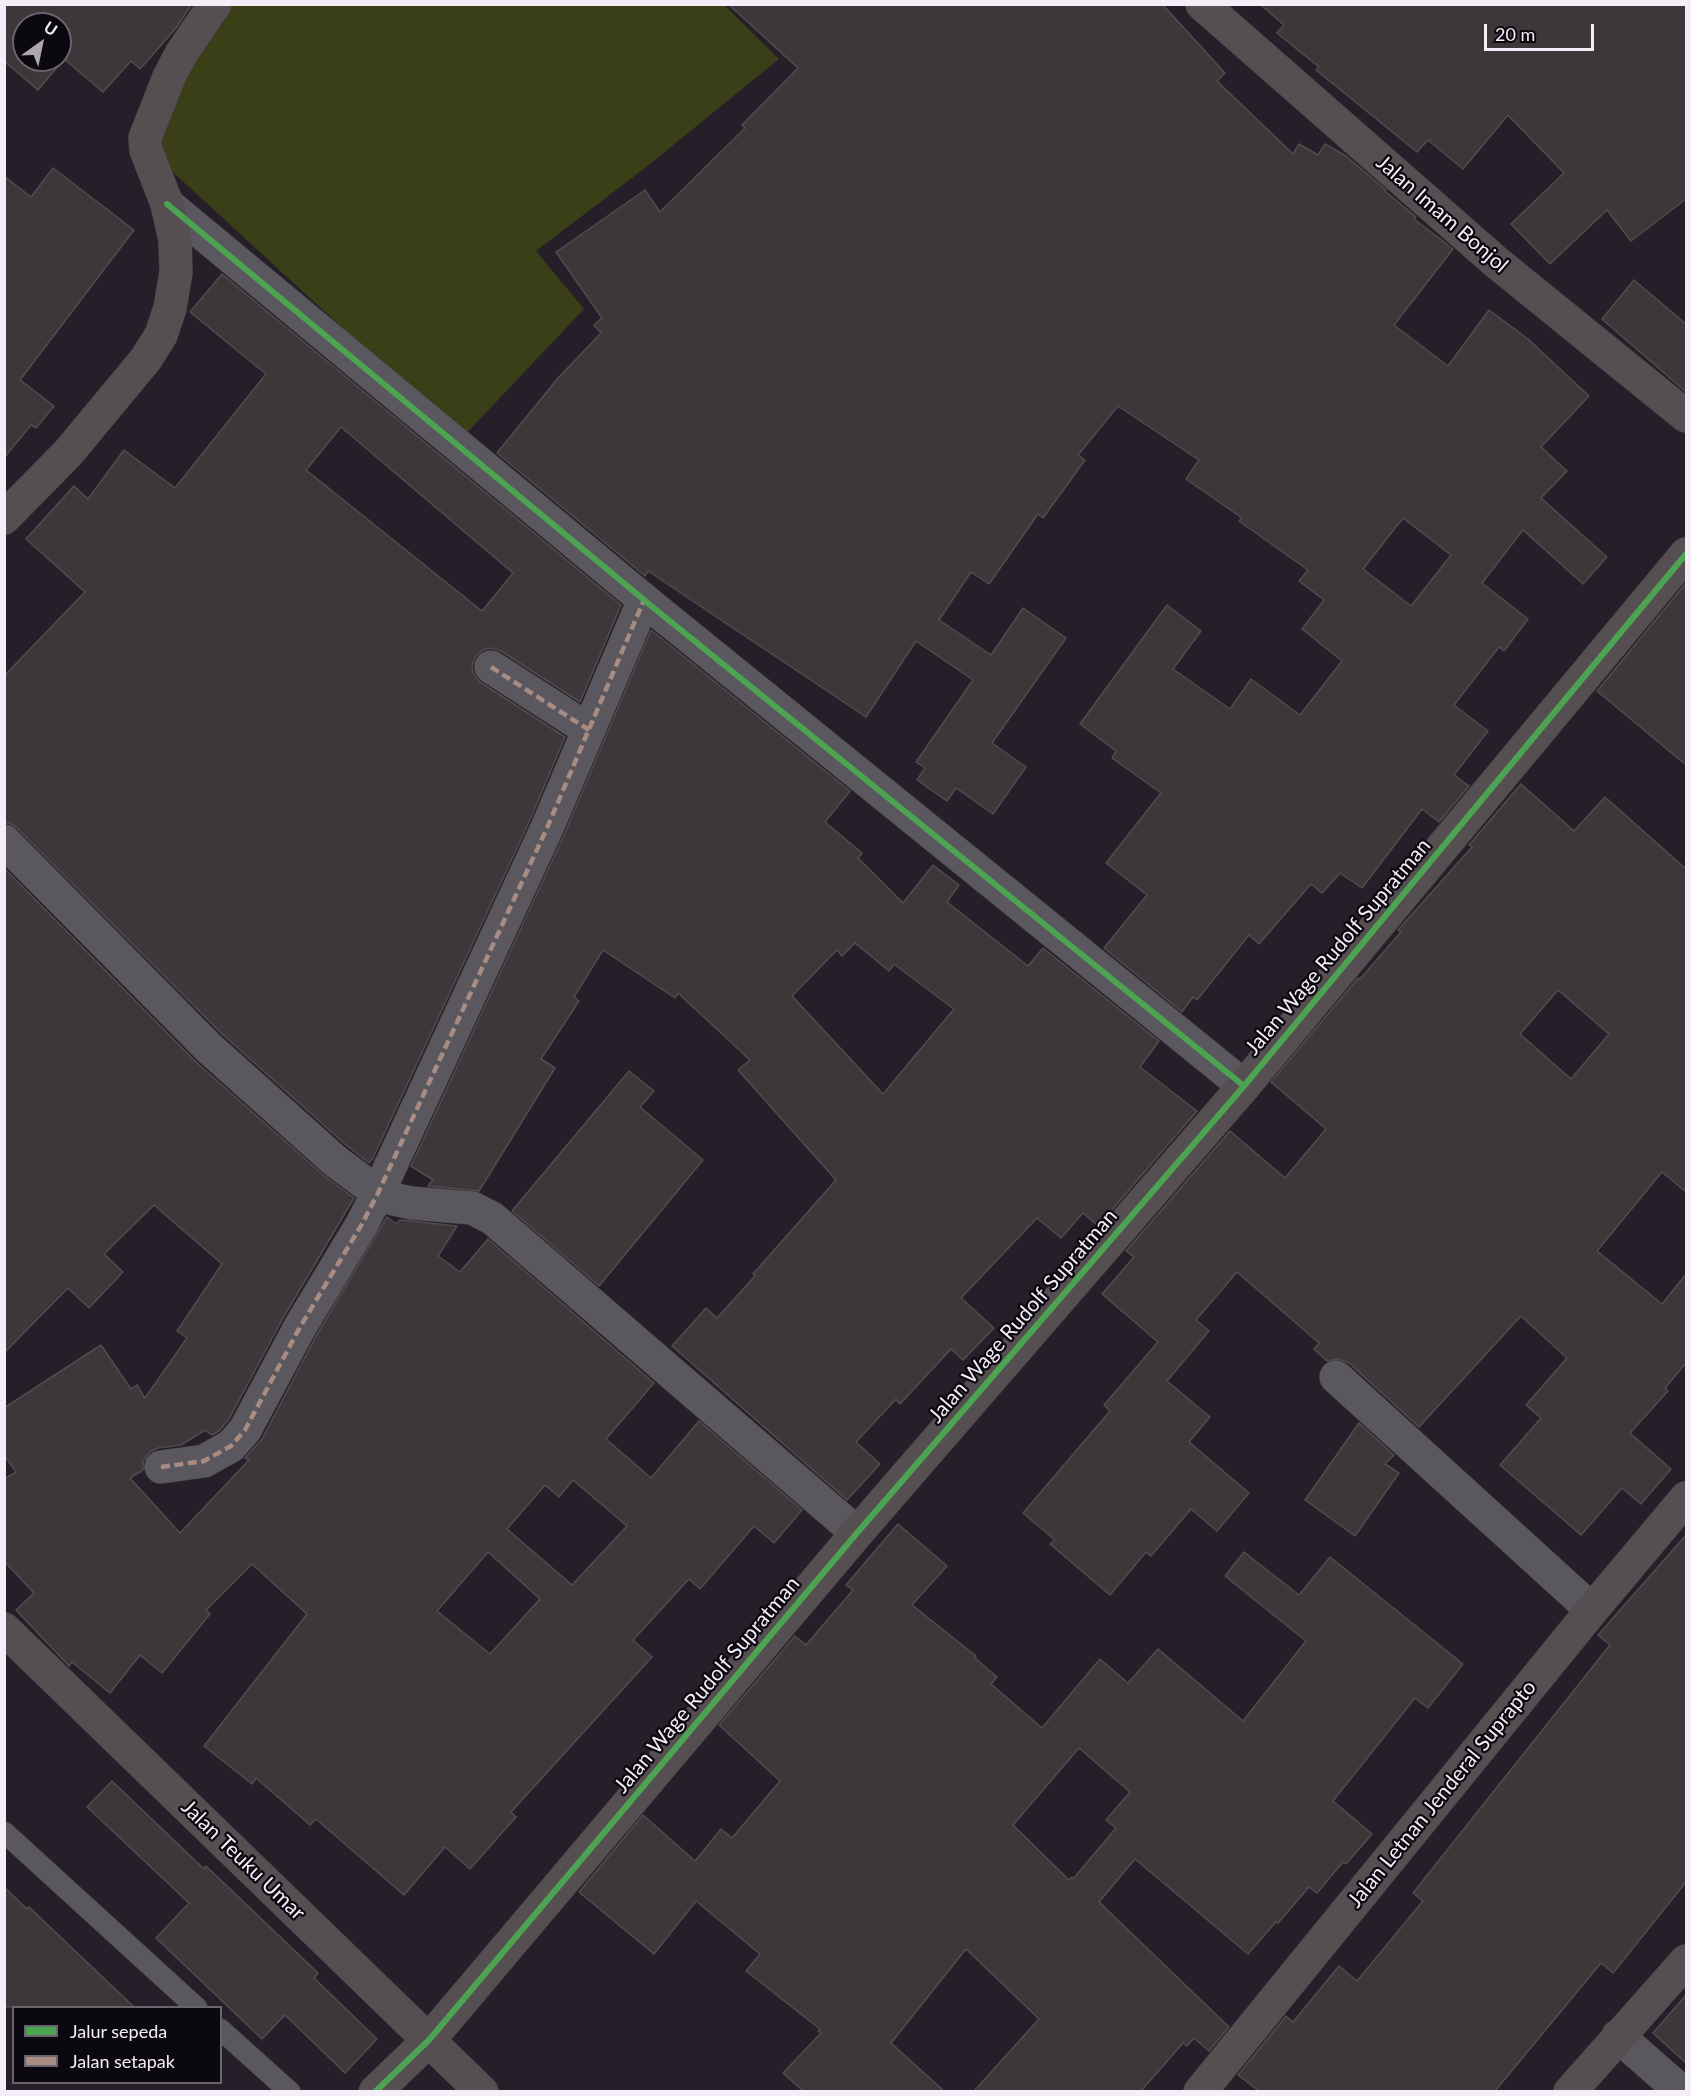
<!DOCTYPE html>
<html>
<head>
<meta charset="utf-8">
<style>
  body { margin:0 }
  #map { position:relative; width:1691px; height:2096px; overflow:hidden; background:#241f28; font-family:Lato,sans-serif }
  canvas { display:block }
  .frame { position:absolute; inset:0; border:6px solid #f4eef9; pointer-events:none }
  .legend { position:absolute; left:12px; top:2006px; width:210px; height:78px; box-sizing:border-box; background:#0c080f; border:2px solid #69646d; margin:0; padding:8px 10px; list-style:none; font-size:18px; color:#f4eef9 }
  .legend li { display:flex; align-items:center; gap:12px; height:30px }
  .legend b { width:30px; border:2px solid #69646d }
  .north { position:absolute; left:12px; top:12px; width:60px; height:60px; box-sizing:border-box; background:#0c080f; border:2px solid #69646d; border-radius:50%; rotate:33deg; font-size:16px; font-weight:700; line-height:24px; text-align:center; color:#f4eef9 }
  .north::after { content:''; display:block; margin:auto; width:21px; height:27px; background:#aba6b0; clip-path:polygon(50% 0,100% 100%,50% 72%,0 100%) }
  .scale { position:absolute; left:1484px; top:24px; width:110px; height:27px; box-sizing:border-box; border:3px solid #f4eef9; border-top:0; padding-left:8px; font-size:18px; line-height:21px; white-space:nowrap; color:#f4eef9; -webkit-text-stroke:4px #0c080f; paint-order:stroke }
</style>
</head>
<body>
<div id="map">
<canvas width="1691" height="2096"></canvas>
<div class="frame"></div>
<ul class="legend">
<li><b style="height:8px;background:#4ca352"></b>Jalur sepeda</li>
<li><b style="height:8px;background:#a88b81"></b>Jalan setapak</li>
</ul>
<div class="north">U</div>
<div class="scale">20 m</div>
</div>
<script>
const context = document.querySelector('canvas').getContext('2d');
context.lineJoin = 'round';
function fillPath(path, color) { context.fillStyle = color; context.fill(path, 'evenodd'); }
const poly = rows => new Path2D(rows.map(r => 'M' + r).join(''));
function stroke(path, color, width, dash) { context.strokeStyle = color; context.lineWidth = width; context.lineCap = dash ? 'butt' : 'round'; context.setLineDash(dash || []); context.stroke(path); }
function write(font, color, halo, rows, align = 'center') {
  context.font = font + ' Lato,sans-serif'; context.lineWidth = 4.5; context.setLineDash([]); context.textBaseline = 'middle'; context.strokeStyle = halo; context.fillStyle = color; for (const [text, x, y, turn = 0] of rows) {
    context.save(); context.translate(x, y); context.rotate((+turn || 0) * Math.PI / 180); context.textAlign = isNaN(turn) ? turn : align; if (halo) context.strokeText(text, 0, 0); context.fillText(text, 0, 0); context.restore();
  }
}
fillPath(poly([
  [221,5,724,5,779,59,645,168,536,251,584,309,462,438,150,151]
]), '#3a3f18');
const building = poly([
  [4,4,192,4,176,28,140,69,131,61,103,92,64,59,38,90,4,61,4,4],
  [24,24,60,24,60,60,24,60,24,24],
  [728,4,1162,4,1225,73,1217,81,1293,154,1299,144,1318,155,1325,144,1346,156,1386,190,1385,191,1416,217,1414,219,1453,249,1394,325,1448,366,1489,310,1528,339,1589,396,1541,447,1567,471,1541,498,1607,557,1583,584,1523,530,1482,583,1528,619,1504,651,1499,647,1454,705,1488,731,1454,775,1469,786,1439,822,1422,809,1362,888,1340,873,1322,893,1311,884,1259,944,1249,935,1197,1000,1193,997,1182,1012,1104,948,1147,895,1106,863,1161,793,1112,758,1116,751,1080,724,1167,605,1201,631,1173,669,1230,709,1251,679,1300,715,1342,661,1302,629,1324,600,1299,581,1308,570,1239,521,1242,518,1186,479,1199,460,1118,406,1078,455,1085,460,1043,518,1038,514,989,584,971,572,939,620,991,655,1023,608,1066,638,992,743,1026,767,993,814,956,788,947,801,917,780,925,768,916,762,973,680,916,641,866,717,648,571,645,576,497,453,559,377,601,333,594,325,602,318,556,252,645,190,660,212,745,128,742,125,798,68,728,4],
  [1403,518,1451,555,1411,606,1363,569,1403,518],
  [1260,4,1686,4,1686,199,1631,241,1607,210,1550,264,1511,224,1564,173,1508,115,1463,169,1428,140,1417,152,1316,70,1319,67,1277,33,1284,25,1260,4],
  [53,168,134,230,20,380,54,406,36,428,31,425,4,458,4,176,31,197,53,168],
  [222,274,621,605,580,702,501,651,491,648,483,650,475,657,472,667,474,675,480,682,565,737,530,820,373,1158,369,1163,346,1145,222,1034,17,828,9,823,4,823,4,676,85,592,26,539,74,486,88,499,124,450,175,488,266,374,190,312,222,274],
  [341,427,513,573,482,611,306,470,341,427],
  [1634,280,1686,324,1686,392,1602,319,1634,280],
  [1686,583,1686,765,1597,691,1686,583],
  [651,630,850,791,825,822,862,853,858,858,903,903,933,865,959,885,947,902,1028,966,1043,948,1159,1041,1140,1067,1197,1111,1098,1226,1083,1213,1061,1238,1037,1218,961,1298,994,1328,963,1360,951,1349,900,1404,896,1399,856,1442,880,1464,847,1500,672,1346,706,1308,717,1318,755,1276,753,1274,836,1180,738,1070,750,1060,678,993,675,998,603,950,574,997,579,1001,541,1059,555,1068,479,1191,428,1186,433,1180,411,1166,564,835,651,630],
  [855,943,889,971,894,964,954,1009,883,1094,792,996,837,950,842,956,855,943],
  [1521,784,1574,831,1605,797,1686,869,1686,1192,1662,1172,1597,1251,1662,1304,1686,1274,1686,1363,1665,1388,1668,1391,1630,1433,1671,1469,1641,1504,1622,1488,1581,1535,1500,1465,1541,1418,1526,1405,1567,1358,1521,1316,1419,1427,1349,1363,1339,1359,1327,1361,1314,1349,1319,1343,1237,1272,1196,1320,1209,1331,1167,1381,1210,1417,1189,1442,1249,1493,1217,1531,1191,1509,1151,1556,1146,1552,1110,1595,1050,1544,1055,1540,1023,1513,1110,1411,1104,1405,1158,1342,1102,1294,1134,1257,1126,1251,1230,1131,1285,1178,1326,1129,1271,1082,1358,978,1360,979,1401,932,1398,930,1472,847,1469,845,1521,784],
  [1558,990,1609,1034,1571,1079,1520,1034,1558,990],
  [4,868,196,1062,322,1174,354,1198,283,1318,229,1419,219,1431,212,1435,205,1430,181,1445,158,1448,150,1452,143,1461,143,1470,130,1478,180,1533,249,1460,245,1458,262,1439,316,1336,387,1217,396,1224,400,1220,457,1226,438,1256,460,1272,488,1239,654,1383,606,1439,651,1478,699,1421,802,1510,774,1543,754,1526,700,1589,689,1579,633,1640,652,1657,511,1812,516,1817,470,1869,445,1847,404,1895,316,1819,310,1825,256,1778,252,1784,204,1746,307,1614,252,1564,206,1610,210,1614,162,1673,140,1655,110,1693,72,1662,69,1666,16,1610,34,1593,4,1561,4,1479,16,1472,4,1455,4,1408,101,1345,131,1389,137,1385,145,1398,187,1338,177,1331,222,1264,154,1205,104,1254,123,1272,89,1308,68,1288,4,1353,4,868],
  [573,1480,627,1526,572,1585,507,1529,545,1485,559,1497,573,1480],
  [488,1552,540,1599,490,1654,437,1611,488,1552],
  [629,1071,654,1091,640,1107,703,1160,599,1286,512,1211,629,1071],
  [1359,1423,1394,1455,1385,1464,1399,1473,1355,1536,1305,1500,1359,1423],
  [898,1524,947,1566,912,1605,976,1656,975,1658,997,1677,991,1684,1042,1728,1100,1659,1128,1683,1158,1649,1243,1721,1306,1641,1225,1576,1244,1552,1299,1595,1330,1557,1463,1664,1428,1708,1415,1698,1333,1801,1372,1834,1346,1864,1343,1862,1317,1893,1309,1887,1278,1923,1276,1922,1248,1954,1135,1859,1099,1902,1229,2027,1209,2051,1194,2038,1187,2046,1183,2043,1141,2091,974,2091,1039,2019,966,1949,891,2043,944,2091,803,2091,783,2073,821,2033,818,2031,820,2029,746,1971,760,1954,696,1901,654,1954,579,1892,643,1815,695,1861,721,1829,732,1838,780,1781,719,1725,795,1636,806,1645,853,1590,846,1585,898,1524],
  [1079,1748,1130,1792,1106,1820,1116,1828,1073,1879,1072,1877,1069,1880,1013,1825,1079,1748],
  [1686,1535,1686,1882,1613,1973,1601,1963,1495,2091,1259,2091,1238,2075,1286,2016,1293,2022,1339,1966,1357,1981,1423,1901,1413,1893,1610,1645,1598,1635,1686,1535],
  [112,1781,204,1869,206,1866,318,1973,314,1978,377,2039,345,2073,285,2015,262,2039,156,1938,189,1903,87,1807,112,1781],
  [4,1887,27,1909,29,1907,134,2007,4,2007,4,1887],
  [1686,1995,1686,2063,1653,2033,1686,1995]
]);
fillPath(building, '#3e373a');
stroke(building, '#524c4f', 1.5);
const lane = poly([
  [4,1832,197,2008],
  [220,2029,290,2092]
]);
const street = poly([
  [167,204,655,609,1244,1086],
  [491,667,589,730],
  [4,841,209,1048,334,1160,378,1193,389,1198,411,1203,472,1208,492,1218,857,1533],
  [1336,1377,1592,1610],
  [161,1467,204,1461,231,1446,245,1430,300,1327,362,1224,378,1193,547,828,644,600],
  [1618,2036,1682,2092]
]);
const secondary = poly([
  [1202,4,1496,262,1686,416],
  [4,518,68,453,146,359,161,335,170,308,176,272,175,240,167,204,146,150,145,138,169,77,181,54,215,4],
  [4,1629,482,2092],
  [375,2092,429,2040,857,1533,1244,1086,1686,554],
  [1200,2092,1592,1610,1686,1498],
  [1570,2092,1686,1961]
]);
stroke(lane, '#3f3b42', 22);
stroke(street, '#3f3b42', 34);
stroke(secondary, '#3f3b42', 34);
stroke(lane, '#5b575e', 21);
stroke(street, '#5b575e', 33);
stroke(secondary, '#554f52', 33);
stroke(poly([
  [491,667,589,730],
  [161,1467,204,1461,231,1446,245,1430,300,1327,362,1224,378,1193,547,828,644,600]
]), '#a88b81', 4.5, [9, 4.5]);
stroke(poly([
  [167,204,655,609,1244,1086],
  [375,2092,429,2040,857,1533,1244,1086,1686,554]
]), '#4ca352', 6);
write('21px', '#f4eef9', '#0c080f', [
  ["Jalan Imam Bonjol",1442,214,41],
  ["Jalan Wage Rudolf Supratman",1338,947,-50],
  ["Jalan Wage Rudolf Supratman",1023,1316,-49],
  ["Jalan Wage Rudolf Supratman",707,1685,-50],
  ["Jalan Letnan Jenderal Suprapto",1442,1794,-51],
  ["Jalan Teuku Umar",243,1860,44]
]);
</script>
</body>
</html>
